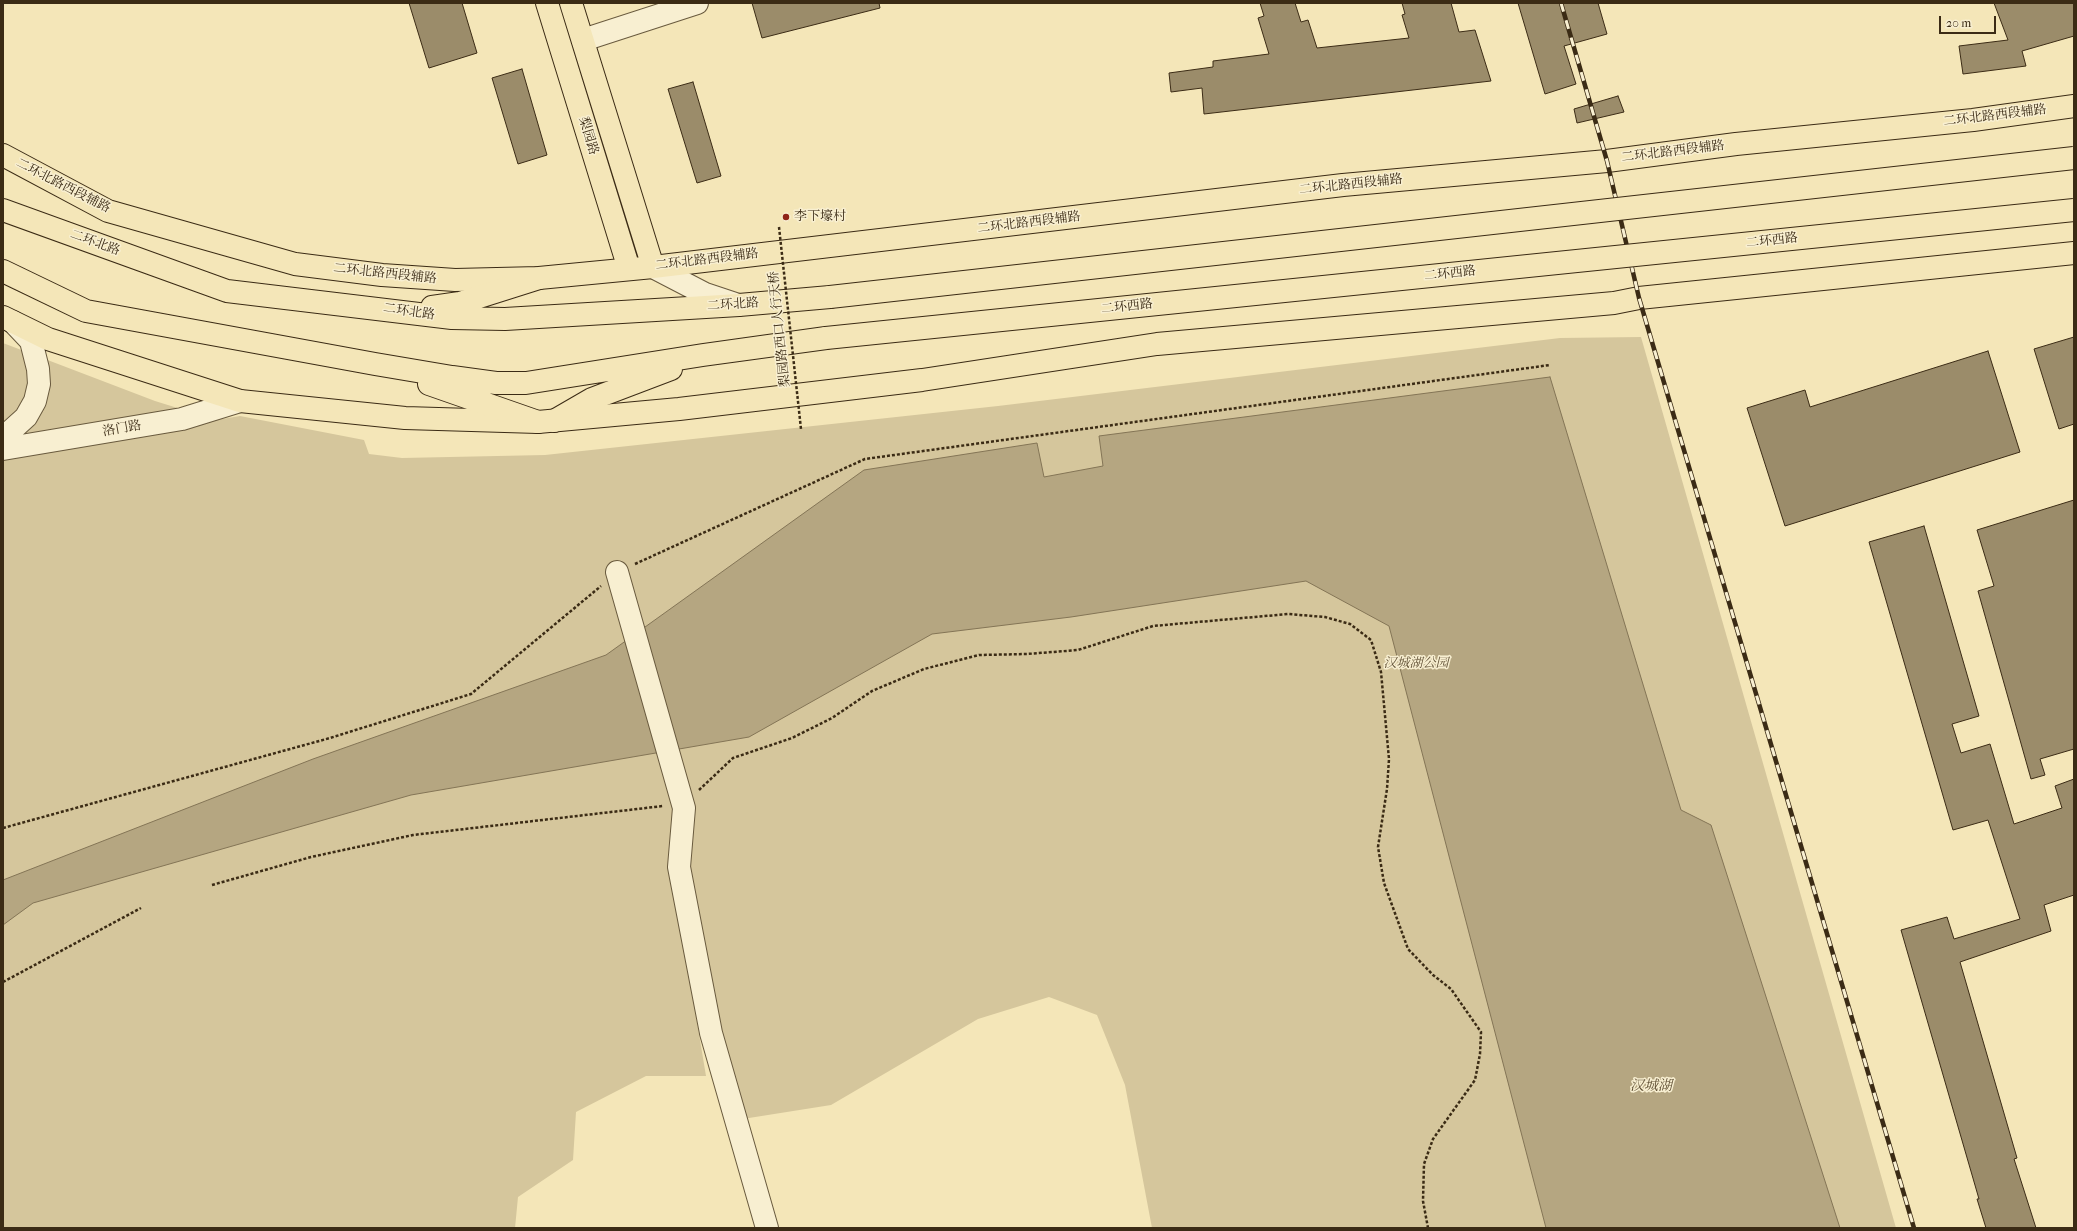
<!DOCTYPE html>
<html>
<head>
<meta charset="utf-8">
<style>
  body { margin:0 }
  #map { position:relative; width:2077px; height:1231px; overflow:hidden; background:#f4e6b8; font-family:"IM FELL French Canon",serif }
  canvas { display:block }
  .frame { position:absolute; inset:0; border:4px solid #3b2b15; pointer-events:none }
  .scale { position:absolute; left:1939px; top:16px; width:57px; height:18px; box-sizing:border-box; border:2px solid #3b2b15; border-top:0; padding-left:5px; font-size:12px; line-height:14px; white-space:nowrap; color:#3b2b15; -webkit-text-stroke:3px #f8efd1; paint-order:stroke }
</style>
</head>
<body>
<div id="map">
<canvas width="2077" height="1231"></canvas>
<div class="frame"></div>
<div class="scale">20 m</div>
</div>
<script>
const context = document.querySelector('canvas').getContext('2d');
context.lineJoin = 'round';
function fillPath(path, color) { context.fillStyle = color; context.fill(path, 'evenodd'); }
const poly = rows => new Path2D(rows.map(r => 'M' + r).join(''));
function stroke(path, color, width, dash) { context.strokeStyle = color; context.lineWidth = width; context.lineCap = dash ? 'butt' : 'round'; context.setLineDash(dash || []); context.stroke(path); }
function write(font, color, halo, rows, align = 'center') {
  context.font = font + ' "IM FELL French Canon","Noto Serif SC",serif'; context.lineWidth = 3; context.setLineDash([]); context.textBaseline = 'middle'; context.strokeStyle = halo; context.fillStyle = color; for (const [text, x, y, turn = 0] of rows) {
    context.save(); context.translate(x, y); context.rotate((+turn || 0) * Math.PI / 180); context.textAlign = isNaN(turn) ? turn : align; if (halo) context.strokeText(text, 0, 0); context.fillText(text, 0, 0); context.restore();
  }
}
fillPath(poly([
  [1641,337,1896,1228,1152,1228,1125,1085,1097,1015,1049,997,978,1019,831,1105,730,1121,695,997,693,998,706,1076,646,1076,576,1112,573,1160,518,1197,515,1228,3,1228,3,343,155,401,216,420,240,416,364,440,369,454,402,458,545,455,998,406,1560,338]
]), '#d5c69c');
const water = poly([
  [1550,377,1681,810,1711,825,1840,1228,1546,1228,1389,626,1306,581,1071,617,932,634,749,737,411,795,33,903,3,925,3,880,313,759,606,655,864,470,1037,443,1044,477,1103,466,1099,436,1550,377]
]);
fillPath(water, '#b5a681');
stroke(water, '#847556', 1);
const building = poly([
  [409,3,462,3,477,53,429,68,409,3],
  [752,3,879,3,880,8,762,38,752,3],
  [1260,3,1295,3,1301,22,1308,20,1317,48,1409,38,1402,15,1405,14,1402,3,1451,3,1459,32,1475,30,1491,81,1204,114,1202,88,1171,92,1169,73,1213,67,1213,61,1269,54,1258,18,1264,16,1260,3],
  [1518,3,1598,3,1607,34,1564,46,1576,84,1545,94,1518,3],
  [1994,3,2074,3,2074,36,2022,51,2026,66,1963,74,1959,46,2008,40,1994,3],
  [522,69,547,155,518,164,492,78,522,69],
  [693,82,721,176,697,183,668,89,693,82],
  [1618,96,1624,112,1577,123,1574,109,1618,96],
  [2074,337,2074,424,2059,429,2034,349,2074,337],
  [1988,351,2020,452,1785,526,1747,408,1805,390,1810,407,1988,351],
  [2074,500,2074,749,2040,759,2045,775,2031,779,1978,591,1994,586,1977,530,2074,500],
  [1924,526,1979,716,1952,724,1961,753,1990,744,2014,824,2062,808,2055,786,2074,779,2074,895,2044,905,2051,931,1960,962,2017,1158,2014,1159,2036,1228,1986,1228,1977,1199,1979,1199,1901,930,1947,917,1954,939,2020,919,1988,820,1953,830,1869,542,1924,526]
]);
fillPath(building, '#9b8c6a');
stroke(building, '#3b2b15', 1);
const minor = poly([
  [583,40,697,3],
  [653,267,705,294,738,305],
  [3,438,26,417,35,401,39,384,38,369,31,341,13,322],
  [3,449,182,419,240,401],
  [617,572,684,808,679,867,711,1033,767,1228]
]);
const major = poly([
  [547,3,629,269],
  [571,3,653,267],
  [3,155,108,211,295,264,382,275,455,280,539,278,653,267,1343,185,1607,161,1736,144,1973,120,2074,106],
  [3,317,48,339,240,401,405,418,538,422,679,409,922,380,1157,344,1614,303,1639,298,2074,253]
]);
const highway = poly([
  [3,210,227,291,452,318,505,319,739,305,830,297],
  [3,271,86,311,375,364,452,377,496,383,526,383,703,355,826,338],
  [432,307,460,303,539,278],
  [429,384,538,422],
  [554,421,592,399,671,369]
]);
stroke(minor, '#695a3e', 24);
stroke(major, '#3b2b15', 24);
stroke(highway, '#3b2b15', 24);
stroke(poly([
  [635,564,865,459,1550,365],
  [699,790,733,758,792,738,832,718,872,691,924,669,979,655,1027,654,1078,650,1153,626,1288,614,1325,617,1350,624,1371,640,1381,672,1389,759,1387,789,1378,847,1384,883,1408,949,1433,975,1451,989,1481,1032,1480,1054,1475,1080,1433,1139,1424,1164,1423,1201,1428,1228],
  [3,828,330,738,471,694,601,586],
  [212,885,311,857,413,835,663,806],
  [3,982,141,908]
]), '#3b2b15', 2.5, [3, 2]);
stroke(minor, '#f8efd1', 22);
stroke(major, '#f4e6b8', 22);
stroke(highway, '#f4e6b8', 22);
const rail = poly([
  [1561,3,1607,161,1639,298,1914,1228]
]);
stroke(rail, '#3b2b15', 4.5);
stroke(rail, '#f8efd1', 3, [9]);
const highwayBridge = poly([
  [830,297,2074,158],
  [826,338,2074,210]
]);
stroke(highwayBridge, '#3b2b15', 24, []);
stroke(poly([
  [779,227,801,429]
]), '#3b2b15', 2.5, [3, 2]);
stroke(highwayBridge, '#f4e6b8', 22);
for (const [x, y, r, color] of [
  [786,217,4,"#8f2418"]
]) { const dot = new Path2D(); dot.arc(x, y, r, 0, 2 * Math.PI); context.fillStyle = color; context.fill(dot); stroke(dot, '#f8efd1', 1.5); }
write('13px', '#3b2b15', '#f8efd1', [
  ["二环北路西段辅路",1995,116,-7],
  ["梨园路",588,136,73],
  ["二环北路西段辅路",1673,152,-7],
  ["二环北路西段辅路",1351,185,-6],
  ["二环北路西段辅路",63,186,27],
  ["二环北路西段辅路",1029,223,-7],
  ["二环西路",1772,241,-6],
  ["二环北路",95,243,20],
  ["二环北路西段辅路",707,260,-7],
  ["二环北路西段辅路",385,274,6],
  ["二环西路",1450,274,-6],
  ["二环北路",733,305,-4],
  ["二环西路",1127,307,-6],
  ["二环北路",409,312,8],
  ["梨园路西口人行天桥",780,329,-96],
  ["洛门路",122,429,-10]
]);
write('13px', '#3b2b15', '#f8efd1', [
  ["李下壕村",794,217]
], 'left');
write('italic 13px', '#625237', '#f8efd1', [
  ["汉城湖公园",1416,664]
]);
write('italic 14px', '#605035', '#f8efd1', [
  ["汉城湖",1651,1087]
]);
</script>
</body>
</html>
